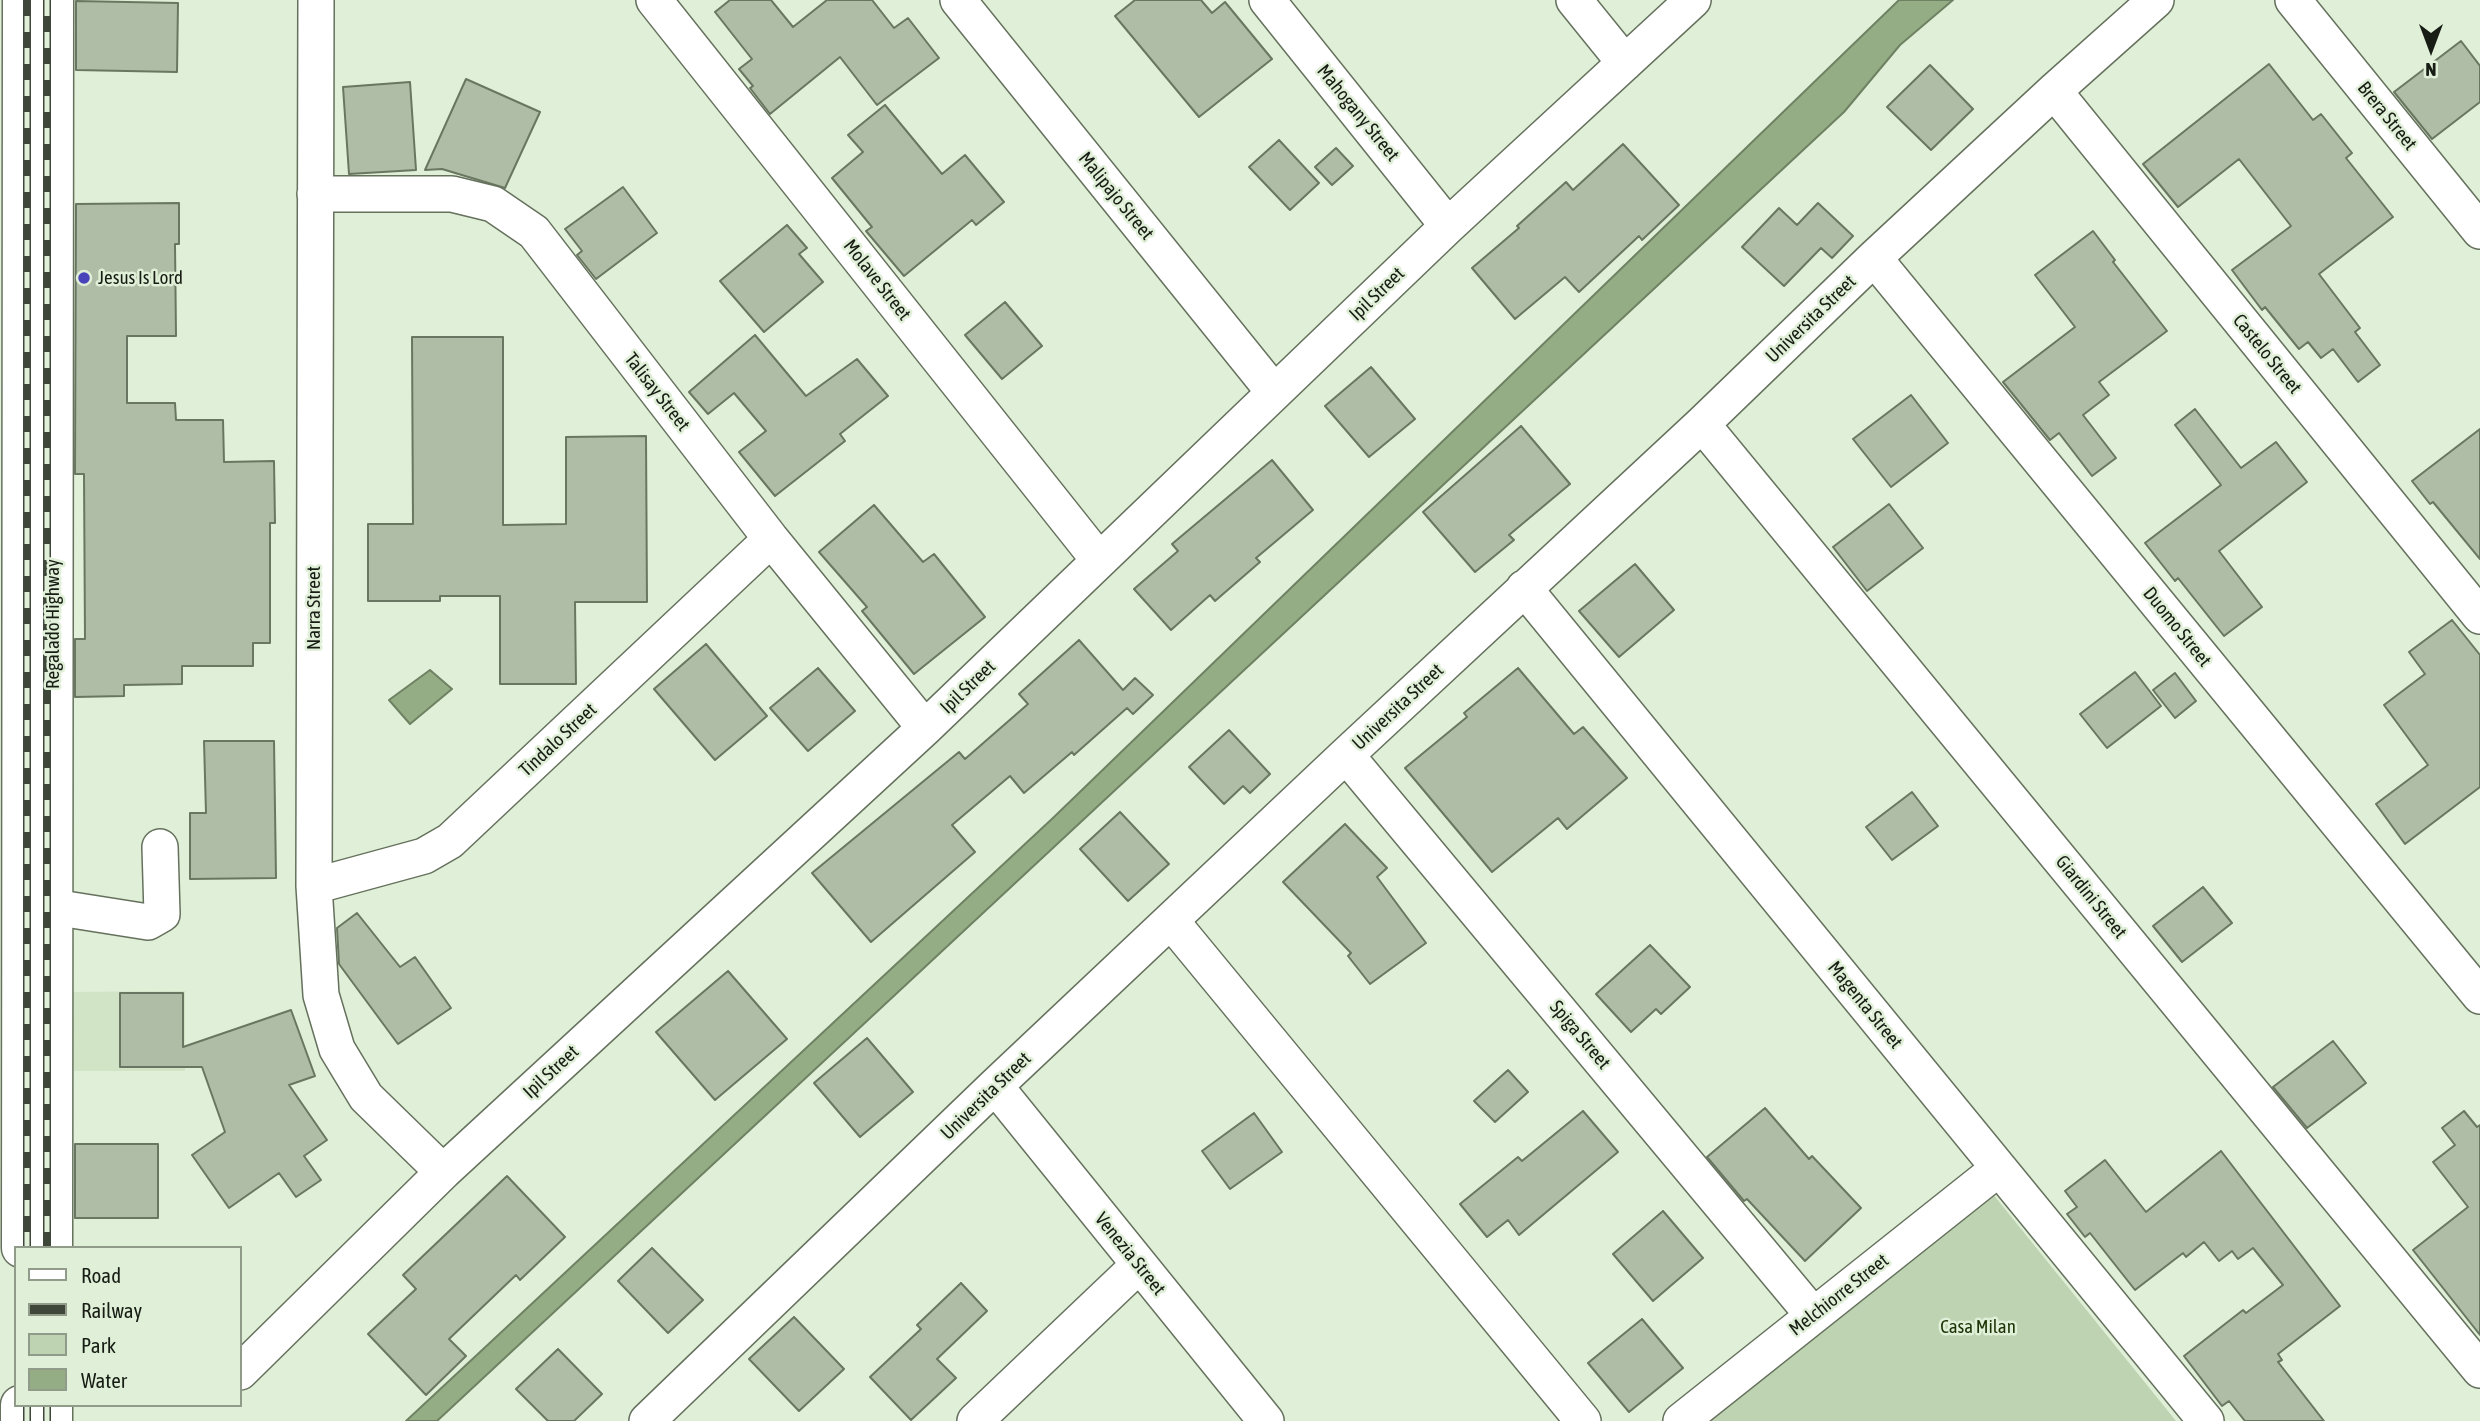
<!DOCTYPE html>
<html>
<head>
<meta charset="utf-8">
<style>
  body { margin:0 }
  #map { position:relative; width:2480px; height:1421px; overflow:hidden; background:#e0efd7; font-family:"Asap Condensed",sans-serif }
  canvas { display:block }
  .legend { position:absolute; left:14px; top:1246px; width:228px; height:161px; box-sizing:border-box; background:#e0efd7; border:2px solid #909b89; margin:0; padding:9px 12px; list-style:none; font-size:21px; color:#171d14 }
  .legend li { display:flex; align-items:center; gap:14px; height:35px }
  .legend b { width:35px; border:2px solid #909b89 }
  .north { position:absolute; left:2396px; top:14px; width:70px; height:70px; -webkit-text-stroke:5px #e0efd7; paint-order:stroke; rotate:180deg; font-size:19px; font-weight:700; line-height:28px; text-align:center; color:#171d14 }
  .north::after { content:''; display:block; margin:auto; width:24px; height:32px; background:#171d14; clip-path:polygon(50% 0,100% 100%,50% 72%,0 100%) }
</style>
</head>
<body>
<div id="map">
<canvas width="2480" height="1421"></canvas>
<ul class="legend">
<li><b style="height:9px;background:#fff"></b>Road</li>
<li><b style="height:9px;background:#3f473b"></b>Railway</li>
<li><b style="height:19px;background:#bed3b1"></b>Park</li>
<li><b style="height:19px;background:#94ad85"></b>Water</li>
</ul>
<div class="north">N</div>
</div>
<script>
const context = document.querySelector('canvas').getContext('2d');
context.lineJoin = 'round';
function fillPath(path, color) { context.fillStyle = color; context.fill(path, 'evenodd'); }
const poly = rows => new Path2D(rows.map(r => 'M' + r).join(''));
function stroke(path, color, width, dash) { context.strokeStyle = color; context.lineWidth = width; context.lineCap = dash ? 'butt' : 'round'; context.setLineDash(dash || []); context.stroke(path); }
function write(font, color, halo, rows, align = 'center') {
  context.font = font + ' "Asap Condensed",sans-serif'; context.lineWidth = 5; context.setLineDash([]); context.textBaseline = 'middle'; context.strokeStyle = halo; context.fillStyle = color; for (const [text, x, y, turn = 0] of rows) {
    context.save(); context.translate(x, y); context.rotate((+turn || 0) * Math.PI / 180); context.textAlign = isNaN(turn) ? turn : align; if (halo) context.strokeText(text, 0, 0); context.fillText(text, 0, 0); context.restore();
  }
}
fillPath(poly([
  [185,991,185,1071,70,1071,70,992]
]), '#d1e4c6');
fillPath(poly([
  [1992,1193,2176,1421,1711,1421]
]), '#bed3b1');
const water = poly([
  [1899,0,1953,0,1900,45,1844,112,437,1421,406,1421,1054,817,1899,0],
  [430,670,452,689,410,724,389,700,430,670]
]);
fillPath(water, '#94ad85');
stroke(water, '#6e8263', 2);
const building = poly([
  [730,0,771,0,793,27,827,0,872,0,894,28,908,18,939,58,877,105,840,57,770,114,750,88,753,86,739,69,752,59,715,12,730,0],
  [1135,0,1201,0,1212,13,1225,2,1272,59,1199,117,1115,16,1135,0],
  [76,1,178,3,177,72,76,70,76,1],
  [2461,41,2480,66,2480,102,2432,139,2394,92,2461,41],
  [2269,64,2313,120,2321,114,2352,153,2346,158,2393,217,2319,274,2360,328,2355,332,2380,365,2358,382,2333,349,2321,358,2308,342,2299,349,2265,307,2262,310,2232,270,2291,226,2239,159,2178,207,2143,164,2269,64],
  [1930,65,1973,109,1931,150,1887,107,1930,65],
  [466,79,540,112,505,188,442,169,425,170,466,79],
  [410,82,416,170,349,174,343,87,410,82],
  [885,105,942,174,965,155,1004,202,976,225,972,220,904,276,866,231,872,227,832,178,863,152,848,135,885,105],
  [1279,140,1319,183,1290,210,1249,167,1279,140],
  [1623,144,1679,205,1642,240,1639,236,1579,292,1565,277,1515,319,1472,268,1519,228,1517,226,1566,182,1573,190,1623,144],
  [1336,148,1353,166,1332,185,1315,167,1336,148],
  [623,187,657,233,596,279,577,255,582,251,565,229,623,187],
  [179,203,179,244,175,244,176,336,127,336,127,403,175,403,176,420,223,420,224,462,274,461,275,523,270,523,270,643,253,643,253,666,182,666,182,684,124,685,124,696,75,697,75,639,85,639,84,474,75,474,76,204,179,203],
  [1818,203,1853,236,1832,258,1821,248,1784,286,1742,247,1779,208,1797,225,1818,203],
  [787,225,807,248,799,254,823,282,764,332,720,281,787,225],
  [2093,231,2115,260,2113,262,2167,331,2099,382,2109,395,2083,415,2116,458,2092,476,2059,433,2050,440,2003,382,2075,327,2035,275,2093,231],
  [1005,302,1042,346,1002,379,965,335,1005,302],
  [755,335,806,396,857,359,888,396,840,434,845,441,775,496,739,452,766,431,734,393,708,414,689,392,755,335],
  [412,337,503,337,503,525,566,524,566,437,646,436,647,602,575,602,576,684,500,684,500,596,440,596,440,601,368,601,368,524,413,524,412,337],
  [1371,367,1415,419,1369,457,1325,406,1371,367],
  [1911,395,1948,443,1891,487,1853,439,1911,395],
  [2195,409,2241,468,2276,442,2307,482,2219,551,2262,607,2224,636,2178,578,2175,581,2145,543,2221,485,2175,425,2195,409],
  [1521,426,1570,484,1509,535,1514,540,1475,572,1423,512,1521,426],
  [2480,429,2480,559,2433,502,2430,504,2412,481,2480,429],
  [1272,460,1313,510,1256,558,1260,562,1215,601,1210,595,1171,630,1134,589,1178,551,1172,544,1272,460],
  [1889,504,1923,548,1867,591,1833,547,1889,504],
  [874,505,923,562,934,554,985,617,914,674,862,611,867,607,819,552,874,505],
  [1635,564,1674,610,1619,657,1579,611,1635,564],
  [2452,620,2480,655,2480,787,2405,844,2376,804,2428,765,2384,705,2425,674,2409,652,2452,620],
  [1079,640,1123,690,1135,678,1153,695,1133,714,1127,708,1074,755,1072,752,1024,793,1010,776,952,825,975,852,871,942,812,873,959,752,965,759,1028,704,1019,694,1079,640],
  [706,644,767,716,715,760,654,689,706,644],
  [818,668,855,711,808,751,770,708,818,668],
  [1518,668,1574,734,1583,727,1627,778,1567,829,1558,818,1492,872,1405,768,1467,717,1464,713,1518,668],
  [2135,672,2161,706,2107,748,2080,714,2135,672],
  [2175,673,2196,701,2175,718,2153,690,2175,673],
  [1229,730,1270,774,1250,793,1243,786,1224,804,1189,767,1229,730],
  [204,741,274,741,276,878,190,879,190,813,206,813,204,741],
  [1912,792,1938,826,1892,860,1866,827,1912,792],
  [1120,812,1169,864,1128,901,1080,849,1120,812],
  [1345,824,1387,868,1377,877,1426,943,1370,984,1348,956,1351,953,1283,882,1345,824],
  [2203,887,2232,923,2182,962,2153,926,2203,887],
  [357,913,400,967,415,957,451,1008,398,1044,339,964,337,928,357,913],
  [1650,945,1690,987,1661,1014,1656,1009,1631,1032,1596,994,1650,945],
  [728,971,787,1039,715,1100,656,1032,728,971],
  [120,993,183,993,183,1047,291,1010,315,1076,289,1085,327,1140,304,1156,321,1180,296,1197,279,1173,229,1208,192,1155,225,1132,202,1067,120,1067,120,993],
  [867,1038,913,1092,860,1137,814,1083,867,1038],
  [2333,1041,2366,1083,2307,1128,2273,1087,2333,1041],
  [1508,1070,1528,1092,1495,1122,1474,1101,1508,1070],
  [1765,1108,1809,1159,1812,1156,1861,1208,1805,1261,1747,1199,1744,1201,1707,1157,1765,1108],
  [1583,1111,1618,1152,1519,1235,1508,1220,1487,1237,1460,1204,1518,1157,1522,1161,1583,1111],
  [2464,1111,2477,1127,2480,1125,2480,1335,2413,1250,2468,1207,2433,1162,2455,1145,2442,1128,2464,1111],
  [1254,1113,1282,1152,1230,1189,1202,1151,1254,1113],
  [75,1144,158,1144,158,1218,75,1218,75,1144],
  [2221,1151,2340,1306,2278,1354,2282,1360,2278,1362,2324,1421,2245,1421,2229,1401,2222,1406,2184,1356,2243,1310,2246,1313,2283,1285,2253,1248,2238,1259,2232,1251,2219,1261,2204,1242,2186,1257,2183,1253,2135,1290,2090,1233,2085,1237,2067,1214,2077,1207,2065,1191,2105,1160,2146,1212,2221,1151],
  [507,1176,565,1237,520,1280,516,1275,449,1339,466,1356,426,1395,368,1334,416,1289,403,1275,507,1176],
  [1663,1211,1703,1258,1653,1301,1613,1254,1663,1211],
  [652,1248,703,1300,668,1333,618,1281,652,1248],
  [961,1283,987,1311,937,1359,956,1378,911,1420,870,1377,921,1329,917,1325,961,1283],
  [794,1317,844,1369,799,1411,749,1359,794,1317],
  [1642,1319,1683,1368,1629,1412,1588,1363,1642,1319],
  [558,1349,602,1394,574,1421,548,1421,516,1389,558,1349]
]);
fillPath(building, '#afbda6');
stroke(building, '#697661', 2);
const minor = poly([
  [316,0,314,886,321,995,337,1049,366,1097,443,1172],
  [654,0,1099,560],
  [958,0,1274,392],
  [1267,0,1448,226],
  [1574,0,1625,63],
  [2293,0,2480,231],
  [2054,91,2480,616],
  [315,194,452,194,493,204,534,232,771,539,925,728],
  [1874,258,2480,996],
  [1702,424,2480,1370],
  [1524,588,2206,1421],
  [1346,755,1813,1315],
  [314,886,424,856,450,841,771,539],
  [53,907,148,922,162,914,160,847],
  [1171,921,1583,1421],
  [995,1086,1266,1421],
  [240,1372,443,1172,925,728,1448,226,1693,0],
  [647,1421,995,1086,1346,755,1702,424,1874,258,2054,91,2156,0],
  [975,1421,1139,1265],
  [1681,1421,1998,1169]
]);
const major = poly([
  [21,1248,22,0],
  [53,1248,54,0],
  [20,1421,20,1405],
  [53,1421,53,1405]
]);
stroke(minor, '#65715d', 38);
stroke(major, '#65715d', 41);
stroke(minor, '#fff', 35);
stroke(major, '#fff', 38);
const rail = poly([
  [47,0,47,1248],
  [27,1248,27,0],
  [27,1405,27,1421],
  [47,1405,47,1421]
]);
stroke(rail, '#3f473b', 8);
stroke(rail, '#e0efd7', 5, [16]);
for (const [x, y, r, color] of [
  [84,278,7,"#4843ba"]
]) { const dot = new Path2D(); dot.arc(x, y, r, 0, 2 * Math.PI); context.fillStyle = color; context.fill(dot); stroke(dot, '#e0efd7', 2.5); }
write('19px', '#171d14', '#e0efd7', [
  ["Mahogany Street",1358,113,51],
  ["Brera Street",2387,116,51],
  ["Malipajo Street",1116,196,51],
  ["Molave Street",877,280,52],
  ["Ipil Street",1377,294,-44],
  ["Universita Street",1811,319,-44],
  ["Castelo Street",2267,354,51],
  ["Talisay Street",657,392,52],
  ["Narra Street",314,608,-90],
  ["Regalado Highway",53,624,-90],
  ["Duomo Street",2177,627,51],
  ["Ipil Street",968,687,-44],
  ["Universita Street",1398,707,-43],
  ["Tindalo Street",558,740,-43],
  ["Giardini Street",2091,897,51],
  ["Magenta Street",1865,1005,51],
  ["Spiga Street",1580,1035,50],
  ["Ipil Street",551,1072,-43],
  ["Universita Street",986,1096,-44],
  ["Venezia Street",1130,1254,51],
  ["Melchiorre Street",1839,1295,-38]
]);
write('19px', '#171d14', '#e0efd7', [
  ["Jesus Is Lord",98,278]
], 'left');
write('19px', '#1c3306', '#e0efd7', [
  ["Casa Milan",1978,1327]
]);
</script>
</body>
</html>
